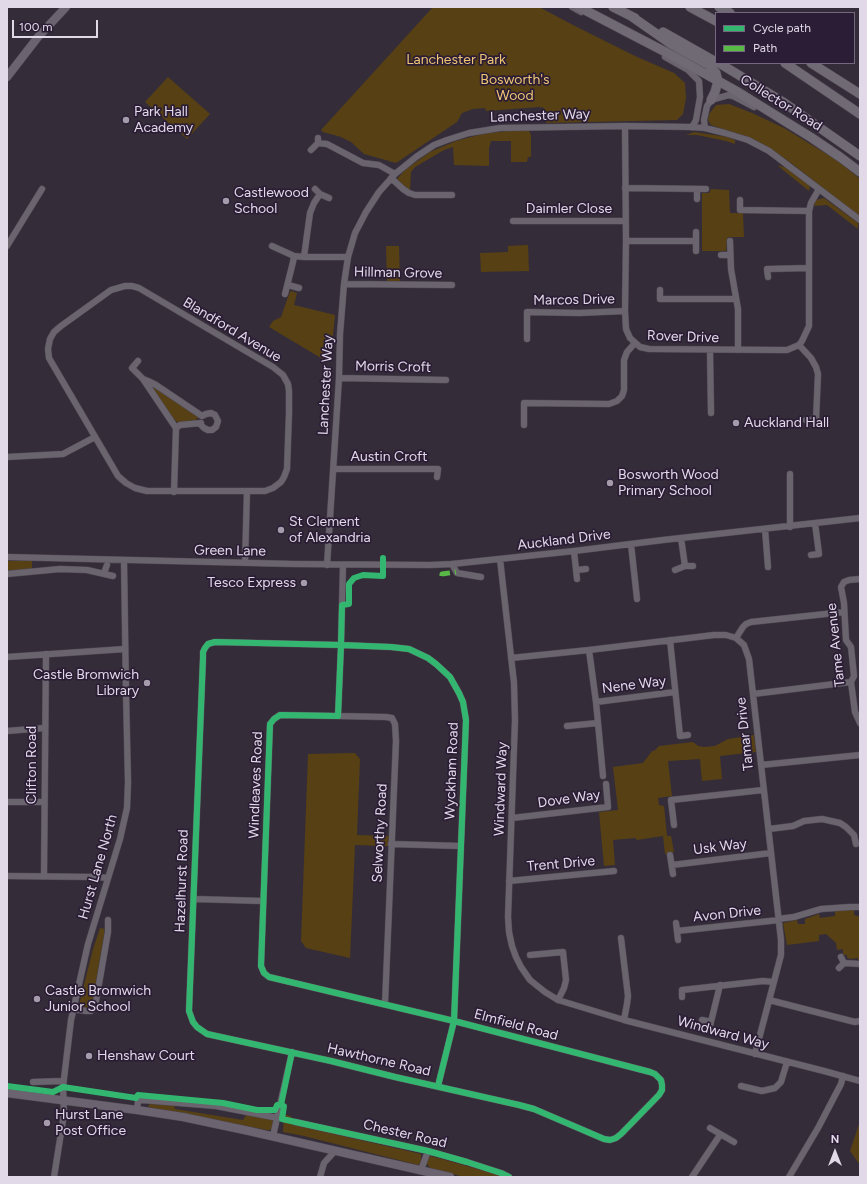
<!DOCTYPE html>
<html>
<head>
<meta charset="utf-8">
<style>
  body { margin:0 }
  #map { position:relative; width:867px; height:1184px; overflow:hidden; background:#342d39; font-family:Figtree,sans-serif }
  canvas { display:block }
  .frame { position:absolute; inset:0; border:8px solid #e1d8e8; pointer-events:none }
  .legend { position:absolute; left:715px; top:12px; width:140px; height:52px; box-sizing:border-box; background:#2b1d35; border:1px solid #74687d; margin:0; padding:5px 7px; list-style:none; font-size:12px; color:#e1d8e8 }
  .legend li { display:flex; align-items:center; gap:8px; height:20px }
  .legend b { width:20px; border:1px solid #74687d }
  .north { position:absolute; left:815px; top:1132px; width:40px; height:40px; -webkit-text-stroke:3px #2b1d35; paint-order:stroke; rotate:0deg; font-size:11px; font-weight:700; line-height:16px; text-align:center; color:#e1d8e8 }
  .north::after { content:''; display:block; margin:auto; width:14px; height:18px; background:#e1d8e8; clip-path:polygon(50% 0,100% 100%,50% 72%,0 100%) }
  .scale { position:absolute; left:12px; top:20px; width:86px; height:18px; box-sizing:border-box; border:2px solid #e1d8e8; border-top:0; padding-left:5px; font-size:12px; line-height:14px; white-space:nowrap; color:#e1d8e8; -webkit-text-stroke:3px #2b1d35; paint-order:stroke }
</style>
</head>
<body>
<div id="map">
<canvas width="867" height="1184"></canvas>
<div class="frame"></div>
<ul class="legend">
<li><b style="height:5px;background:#33b770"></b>Cycle path</li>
<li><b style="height:5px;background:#58b947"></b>Path</li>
</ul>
<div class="north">N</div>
<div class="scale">100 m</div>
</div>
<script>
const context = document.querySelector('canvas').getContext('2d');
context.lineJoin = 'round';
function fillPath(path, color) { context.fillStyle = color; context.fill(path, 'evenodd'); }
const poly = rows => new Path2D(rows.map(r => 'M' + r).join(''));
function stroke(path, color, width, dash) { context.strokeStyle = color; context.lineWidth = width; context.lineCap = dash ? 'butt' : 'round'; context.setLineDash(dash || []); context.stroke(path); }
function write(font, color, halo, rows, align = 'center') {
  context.font = font + ' Figtree,sans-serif'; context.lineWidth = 3.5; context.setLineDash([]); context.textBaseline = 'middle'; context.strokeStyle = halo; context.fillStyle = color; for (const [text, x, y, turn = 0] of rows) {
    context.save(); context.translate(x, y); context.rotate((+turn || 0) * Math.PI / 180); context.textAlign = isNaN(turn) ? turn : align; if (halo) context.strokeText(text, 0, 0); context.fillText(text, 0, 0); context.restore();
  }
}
fillPath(poly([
  [433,7,539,7,573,25,635,56,674,73,685,83,686,98,683,114,677,120,546,123,544,108,540,107,486,111,485,108,473,109,462,113,457,122,396,163,364,154,351,142,341,137,323,132,321,130],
  [168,77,210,114,187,139,145,102],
  [729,104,752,113,784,128,838,161,860,179,860,217,795,166,771,149,753,139,711,125,708,120,709,114,716,105],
  [506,131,529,131,531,135,531,157,528,157,527,162,511,162,511,141,491,141,489,148,489,166,454,165,453,147,444,150,415,167,411,172,410,191,398,181,397,179,405,170,430,152,456,141,482,134],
  [694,132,728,137,735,140,735,144,726,141,697,135,686,135],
  [777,165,787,168,810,186,809,191],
  [711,189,729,190,730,213,743,213,744,237,730,237,727,238,726,251,702,251,702,193,709,193],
  [824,198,858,223,858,229,827,205,814,206,816,200],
  [528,245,529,271,481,272,480,253,508,252,508,246],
  [386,246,399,246,400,281,387,281],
  [291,291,297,293,294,305,335,315,331,355,326,361,269,327,273,321,281,317,288,297,290,292],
  [149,383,198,416,198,418,195,420,184,422,177,422,165,409],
  [7,561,32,561,32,569,7,571],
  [754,735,756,752,720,756,722,779,702,781,700,759,668,761,672,796,658,798,659,805,664,806,667,836,671,836,674,852,665,854,663,836,637,840,635,838,613,840,615,865,604,866,599,812,618,810,613,767,643,763,652,751,654,751,659,746,693,742,698,746,704,747,715,746,728,739],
  [355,753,360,759,357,835,389,836,388,846,355,845,350,958,306,948,301,941,308,754],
  [854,909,854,915,860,917,860,960,858,960,858,958,849,959,849,958,847,958,847,955,843,955,843,949,837,950,836,943,826,934,819,935,819,941,787,945,783,923,797,920,798,924,805,924,805,919,819,914,820,918,835,916,835,911],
  [100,928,105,929,92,1005,90,1008,81,1009,79,1005,93,949],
  [150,1103,174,1105,175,1109,243,1120,246,1115,272,1119,274,1122,273,1127,270,1130,267,1130,148,1107],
  [284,1114,292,1117,290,1124,421,1154,421,1162,418,1165,304,1136,283,1132],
  [860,1121,860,1165,850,1151],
  [431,1156,496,1174,501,1177,464,1177,430,1168,427,1164,427,1160]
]), '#574013');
const minor = poly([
  [572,7,581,12],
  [665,57,688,70,699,81,700,97,696,120,694,124,691,127],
  [625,126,626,241,625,311,626,329,630,338,640,347,649,349,780,350,787,350,799,345,802,341,809,326,809,211,811,203,819,189],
  [705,128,704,120,707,106,711,100,729,95,735,97,754,107],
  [318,143,327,144,363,163,379,165,395,174],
  [311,150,318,143,318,138],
  [391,178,403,189,409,193,415,195,452,195],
  [625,188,706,189],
  [697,189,697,199],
  [320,194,329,198],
  [740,200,740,210,809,211],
  [513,221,625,221],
  [626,241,696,241],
  [730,241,731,269,738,309,738,350],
  [7,246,42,189],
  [272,246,294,256,304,257,348,257],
  [696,251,696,232],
  [721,255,730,255],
  [304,257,310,213,314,203,320,194,315,189],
  [768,277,767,269,809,268],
  [344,284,452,285],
  [288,285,299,288],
  [125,286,132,286,139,288,273,367,283,375,288,384,289,391,289,413,287,469,284,477,281,482,273,488,265,491,147,491,135,488,126,483,118,476,49,358,48,349,50,339,54,332,61,326,111,290,125,286],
  [660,290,660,299,736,299],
  [285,294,293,262,294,256],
  [527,339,527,312,579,313,625,311],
  [799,345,811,358,816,367,818,374,816,420,806,420],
  [710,351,711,413],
  [138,361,132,368,143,379],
  [339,378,446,380],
  [524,425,524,403,609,404,617,401,622,396,624,390,624,360,627,352,635,343],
  [7,457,63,454,95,437],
  [333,469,438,469,437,477],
  [790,474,790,527],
  [174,492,176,428,143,379,148,381,156,385,202,416,206,414,211,413,215,415,218,421,216,427,212,430,208,430,204,428,201,425,201,423,180,425,176,428],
  [765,529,768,567],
  [681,538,685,566],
  [631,544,637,599],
  [574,551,577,579],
  [811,555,819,554,815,523],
  [7,557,294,564,430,565,452,564,574,551,663,540,860,518],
  [500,559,514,683,515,720,508,917,509,932,512,946,516,957,521,967,530,980,545,992,558,1000,624,1020,824,1071,860,1081],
  [245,563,247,491],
  [452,564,457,573,481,577],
  [327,565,339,378,340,334,344,284,348,257,355,233,366,212,379,192,395,174,416,157,434,145,447,140,469,133,500,128,625,126,691,127,705,128,725,133,748,140,769,151,860,220],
  [343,565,341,645,338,716,280,715,274,719,270,724,261,966,264,973,269,977,454,1021,650,1072,655,1074,661,1080,662,1085,662,1090,659,1095,621,1134,616,1138,610,1140,604,1139,534,1109,519,1105,395,1077,331,1061,207,1034,197,1027,193,1022,189,1011,203,658,203,652,205,648,208,644,215,642,341,645,391,647,409,649,428,658,436,664,450,677,459,693,463,702,466,720,454,1021,438,1086],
  [577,570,586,569],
  [675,570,685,566,693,566],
  [104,573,107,565],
  [7,574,60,569,87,570,113,576],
  [860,579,849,580,844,582,841,587,844,603,846,640,851,647,854,676,851,682,855,712,860,723],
  [736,638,743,627,746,624,751,622,844,612],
  [670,640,680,736,688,735],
  [589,650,596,702,603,776],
  [7,657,125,649],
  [511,658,589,650,714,635,726,635,736,638,744,645,749,659,781,940,781,955,755,1054],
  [753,694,851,682],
  [596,702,675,692],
  [338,716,386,717,392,718,395,724,396,741,385,1004],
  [567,726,598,723],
  [7,731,44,728],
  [761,765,860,755],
  [7,802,44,802],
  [512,818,608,807,606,784],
  [674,825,671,800,763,790],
  [769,829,793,826,804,821,822,819,840,823,846,827,854,835,856,844],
  [391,844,461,846],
  [670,855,673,874],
  [672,865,771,853],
  [7,876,97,877,108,878],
  [44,876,46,654],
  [509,881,614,871],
  [194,899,263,901],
  [778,919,794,917,821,909,850,907,860,907],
  [676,923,678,940],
  [677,931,779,920],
  [621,938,628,996,627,1004,624,1020],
  [530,955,563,952,566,980,564,988,558,1000],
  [844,963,860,964],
  [839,968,844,963,841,957],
  [682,997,682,990,763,981,774,982],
  [769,1000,855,1022,860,1021],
  [73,1009,86,1011,91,1011,95,1007,108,932,108,920],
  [702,1020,711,1022],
  [709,1030,720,985],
  [33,1082,63,1081],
  [741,1086,762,1091,775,1088,781,1082,787,1062],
  [137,1110,138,1101,142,1100,216,1106,278,1118],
  [295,1122,428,1151,467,1162,501,1173,509,1177],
  [710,1128,734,1142],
  [273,1136,292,1052],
  [421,1170,428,1151],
  [54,1177,64,1114,63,1087,71,1020,88,944,120,839,127,808,128,782,126,693,124,560],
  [320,1177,324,1163,335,1151],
  [692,1177,720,1135],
  [789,1177,818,1128,841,1084,843,1076]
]);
const major = poly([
  [7,77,38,37,66,7],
  [7,1093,137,1110,183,1117,249,1131,450,1177]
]);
const highway = poly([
  [579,7,675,57,738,92,812,138,840,157,860,172],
  [613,7,635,18],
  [690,7,716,21],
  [719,7,730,13],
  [631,16,671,44,709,65,716,73,718,81,715,92,711,100],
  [663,32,716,62],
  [719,63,783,102,860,156],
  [785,63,860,114],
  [811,63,860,94]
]);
stroke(minor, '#504954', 7);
stroke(major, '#504954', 9);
stroke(highway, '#504954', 10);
stroke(minor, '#69646d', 6);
stroke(major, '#6b6470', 8);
stroke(highway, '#706a75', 9);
stroke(poly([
  [442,576,442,574,456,572]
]), '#58b947', 5, [10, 5]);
stroke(poly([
  [383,558,383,576,363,575,354,578,349,584,349,604,342,605,341,645,338,716,280,715,274,719,270,724,261,966,264,973,269,977,454,1021,650,1072,655,1074,661,1080,662,1085,662,1090,659,1095,621,1134,616,1138,610,1140,604,1139,534,1109,519,1105,395,1077,331,1061,207,1034,197,1027,193,1022,189,1011,203,658,203,652,205,648,208,644,215,642,341,645,391,647,409,649,428,658,436,664,450,677,459,693,463,702,466,720,454,1021,438,1086],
  [7,1086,53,1092,63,1087,136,1098,138,1095,223,1103,257,1110,275,1110,277,1105,281,1105],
  [281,1105,284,1106,282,1119,428,1151,467,1162,501,1173,509,1177],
  [281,1105,292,1052]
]), '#33b770', 6);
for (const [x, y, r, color] of [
  [126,120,4,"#a49cab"],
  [226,201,4,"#a49cab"],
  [736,423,4,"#a49cab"],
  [610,483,4,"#a49cab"],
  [281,530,4,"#a49cab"],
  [304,583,4,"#a49cab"],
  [147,683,4,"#a49cab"],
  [37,999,4,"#a49cab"],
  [89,1056,4,"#a49cab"],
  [47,1123,4,"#a49cab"]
]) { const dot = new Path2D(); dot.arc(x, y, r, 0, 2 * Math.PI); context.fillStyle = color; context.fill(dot); stroke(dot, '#2b1d35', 1.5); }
write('14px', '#efc575', '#2b1d35', [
  ["Lanchester Park",456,60],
  ["Bosworth's",515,80],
  ["Wood",515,96]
]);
write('14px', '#e1d8e8', '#2b1d35', [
  ["Collector Road",781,103,32],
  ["Lanchester Way",540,116,-2],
  ["Daimler Close",569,209],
  ["Hillman Grove",398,273,1],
  ["Marcos Drive",574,300,-1],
  ["Blandford Avenue",232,330,31],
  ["Rover Drive",683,337,2],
  ["Morris Croft",393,367,1],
  ["Lanchester Way",326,385,-87],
  ["Austin Croft",389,457],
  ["Auckland Drive",564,540,-7],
  ["Green Lane",230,551,1],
  ["Tame Avenue",836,645,-96],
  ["Nene Way",634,685,-7],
  ["Tamar Drive",745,734,-96],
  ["Clifton Road",32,765,-90],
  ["Wyckham Road",452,771,-88],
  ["Windleaves Road",256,785,-88],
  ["Windward Way",501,789,-88],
  ["Dove Way",569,799,-8],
  ["Selworthy Road",380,833,-87],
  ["Usk Way",720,847,-7],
  ["Trent Drive",561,864,-5],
  ["Hurst Lane North",98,867,-74],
  ["Hazelhurst Road",182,881,-88],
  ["Avon Drive",727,914,-6],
  ["Elmfield Road",516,1025,15],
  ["Windward Way",723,1033,15],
  ["Hawthorne Road",379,1060,13],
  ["Chester Road",405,1134,13]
]);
write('14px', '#e1d8e8', '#2b1d35', [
  ["Park Hall",134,112],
  ["Academy",134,128],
  ["Castlewood",234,193],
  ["School",234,209],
  ["Auckland Hall",744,423],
  ["Bosworth Wood",618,475],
  ["Primary School",618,491],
  ["St Clement",289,522],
  ["of Alexandria",289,538],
  ["Tesco Express",296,583,"right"],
  ["Castle Bromwich",139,675,"right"],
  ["Library",139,691,"right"],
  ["Castle Bromwich",45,991],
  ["Junior School",45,1007],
  ["Henshaw Court",97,1056],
  ["Hurst Lane",55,1115],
  ["Post Office",55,1131]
], 'left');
</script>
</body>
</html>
